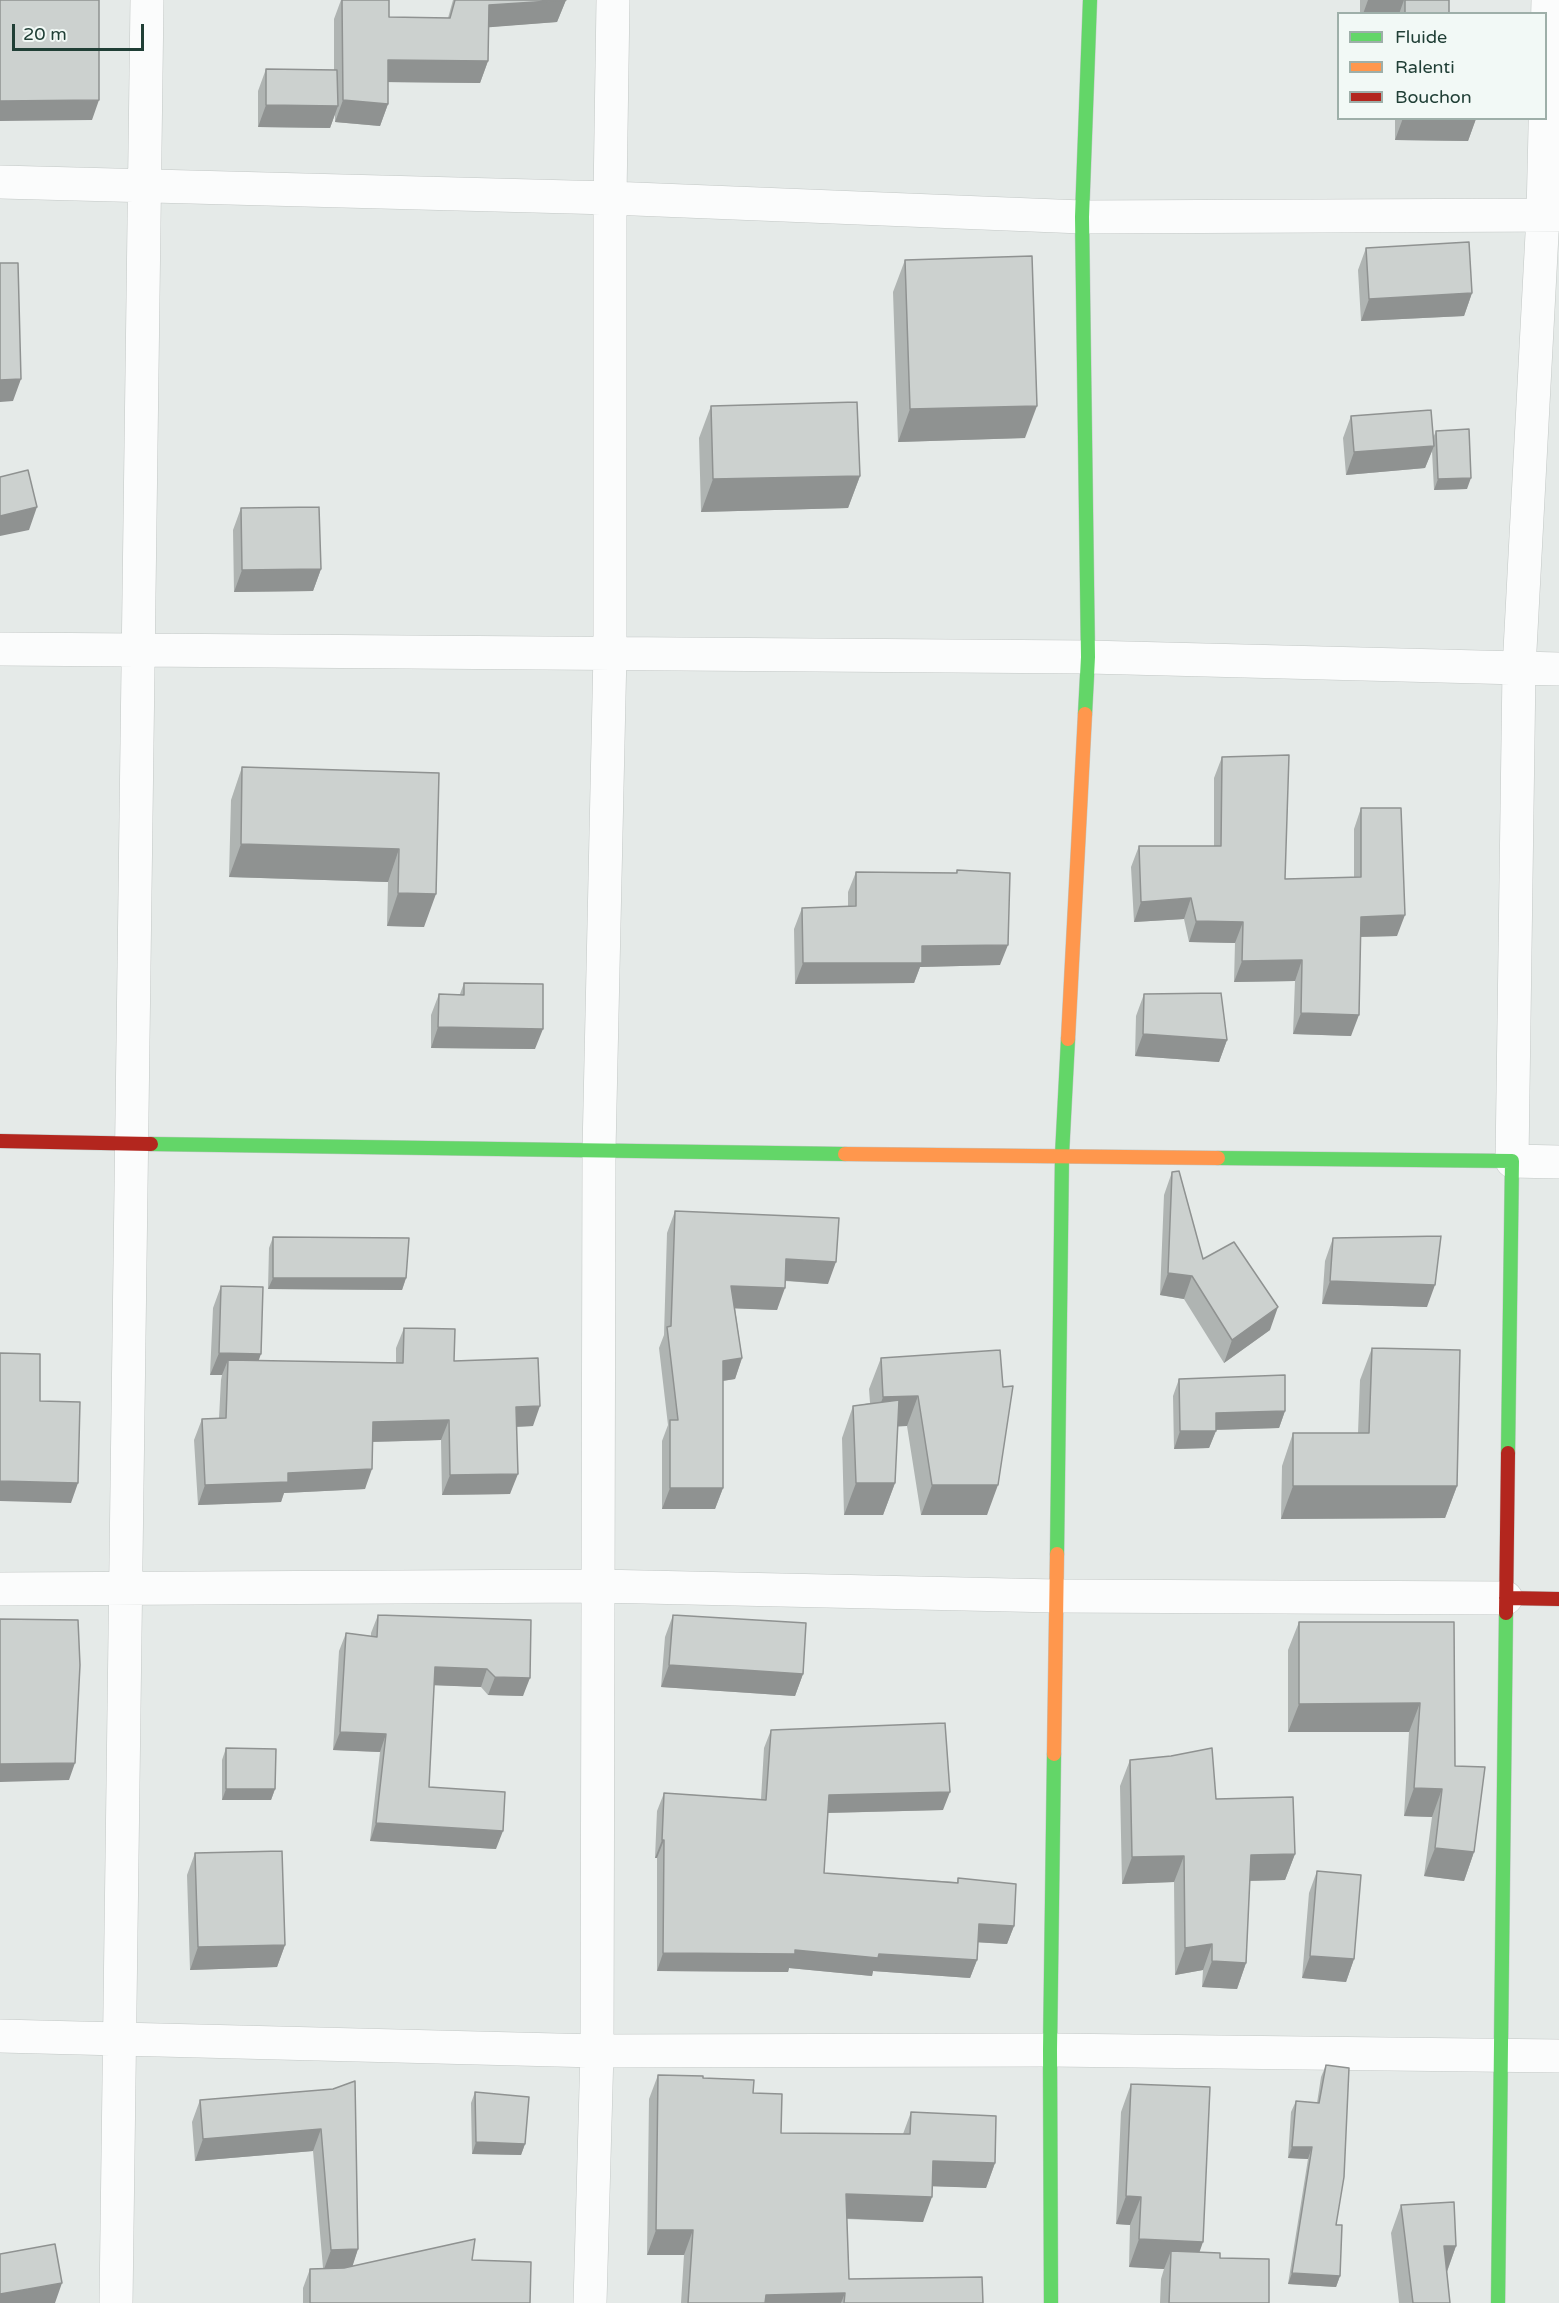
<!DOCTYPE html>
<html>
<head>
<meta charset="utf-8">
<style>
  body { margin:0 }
  #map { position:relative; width:1559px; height:2303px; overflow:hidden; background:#e5eae8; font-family:"Varela Round",sans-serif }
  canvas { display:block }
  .legend { position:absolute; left:1337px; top:12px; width:210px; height:108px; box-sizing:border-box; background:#f2f9f6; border:2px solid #9eafa9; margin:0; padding:8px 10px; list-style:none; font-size:18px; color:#203f36 }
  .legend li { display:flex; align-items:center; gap:12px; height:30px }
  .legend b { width:30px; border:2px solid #9eafa9 }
  .scale { position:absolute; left:12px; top:24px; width:132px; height:27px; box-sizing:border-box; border:3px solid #203f36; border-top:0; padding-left:8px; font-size:18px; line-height:21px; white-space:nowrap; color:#203f36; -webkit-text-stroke:4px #f2f9f6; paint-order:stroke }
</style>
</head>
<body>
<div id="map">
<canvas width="1559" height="2303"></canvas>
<ul class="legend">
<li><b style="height:8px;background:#63d668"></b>Fluide</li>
<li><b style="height:8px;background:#ff974d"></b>Ralenti</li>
<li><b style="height:8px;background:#b3261e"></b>Bouchon</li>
</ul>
<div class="scale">20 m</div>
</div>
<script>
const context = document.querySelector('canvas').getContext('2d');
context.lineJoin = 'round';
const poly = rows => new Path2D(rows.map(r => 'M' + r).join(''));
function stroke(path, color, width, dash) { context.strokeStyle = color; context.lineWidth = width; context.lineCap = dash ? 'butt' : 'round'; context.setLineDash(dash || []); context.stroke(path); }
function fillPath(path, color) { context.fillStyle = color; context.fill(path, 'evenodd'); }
const street = poly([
  [1548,0,1543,215,1519,669,1512,1161,1559,1162],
  [0,182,610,198,1082,217,1559,215],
  [0,649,1088,657,1559,669],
  [0,1589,598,1586,1056,1596,1506,1598],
  [0,2036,597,2051,1050,2050,1559,2056],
  [116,2303,147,0],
  [590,2303,597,2051,599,1151,610,652,610,198,613,0]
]);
const fast = poly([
  [1085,714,1088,657,1082,217,1090,0],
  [151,1144,845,1154],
  [1218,1158,1512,1161,1508,1453],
  [1057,1554,1062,1155,1068,1039],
  [1051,2303,1050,2050,1054,1754],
  [1498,2303,1506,1613]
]);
const slow = poly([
  [1068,1039,1085,714],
  [845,1154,1218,1158],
  [1054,1754,1057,1554]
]);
const jam = poly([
  [0,1141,151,1144],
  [1506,1598,1559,1599],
  [1506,1613,1508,1453]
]);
stroke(street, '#c2c7c5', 34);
stroke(fast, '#c0c8c5', 15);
stroke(slow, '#c0c8c5', 15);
stroke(jam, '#c0c8c5', 15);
stroke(street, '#fbfcfc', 33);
stroke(fast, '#63d668', 14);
stroke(slow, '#ff974d', 14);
stroke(jam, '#b3261e', 14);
fillPath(poly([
  [341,0,389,0,389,17,448,18,453,0,566,0,557,22,488,27,488,61,480,83,388,82,388,104,380,126,335,122,335,114,330,128,258,127,258,91,266,69,334,70,334,19],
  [1360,0,1449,0,1449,14,1360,14],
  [1395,118,1476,118,1468,141,1395,140],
  [1366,248,1472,293,1464,316,1361,321,1358,270],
  [905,260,1025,438,898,442,893,292],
  [711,406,860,476,848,508,701,512,699,438],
  [1351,416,1433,438,1436,431,1467,489,1434,490,1432,451,1425,468,1346,475,1343,438],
  [241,508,321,569,313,591,234,592,233,530],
  [1222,757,1285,879,1354,877,1354,829,1361,808,1397,936,1361,937,1351,1036,1293,1034,1295,981,1234,982,1235,943,1189,942,1184,919,1134,922,1131,867,1139,846,1214,846,1214,778],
  [242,767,439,773,424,927,387,926,388,882,229,877,231,800],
  [957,870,1000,965,920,967,914,983,795,984,794,929,802,908,848,906,848,892,856,872,956,873],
  [464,983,535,1049,431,1048,431,1015,439,994,460,994],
  [1144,994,1227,1040,1219,1062,1135,1056,1136,1016],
  [1172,1172,1203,1259,1270,1330,1224,1363,1184,1299,1160,1295,1164,1195],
  [675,1211,828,1284,785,1281,777,1310,735,1308,742,1358,735,1379,723,1381,723,1488,715,1509,662,1509,662,1441,668,1425,659,1348,664,1335,667,1233],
  [273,1237,406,1278,402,1290,268,1289,269,1248],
  [1333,1238,1427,1307,1322,1304,1325,1261],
  [221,1286,258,1361,396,1363,396,1348,404,1328,454,1361,533,1426,517,1427,510,1494,442,1495,441,1440,373,1442,365,1489,284,1493,281,1502,198,1505,194,1440,202,1419,219,1418,221,1380,222,1375,210,1375,213,1308],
  [1372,1348,1457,1486,1445,1518,1281,1519,1282,1466,1293,1433,1358,1433,1360,1380],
  [881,1358,1003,1387,987,1515,921,1515,907,1426,897,1426,895,1483,883,1515,844,1515,842,1438,853,1406,870,1403,869,1389],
  [1179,1379,1285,1411,1279,1428,1216,1430,1209,1448,1174,1449,1173,1396],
  [378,1615,531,1620,523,1696,488,1695,481,1687,434,1685,429,1787,496,1849,370,1841,380,1752,333,1750,339,1651,346,1633,371,1636,371,1633],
  [673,1615,803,1674,795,1696,661,1687,665,1637],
  [1299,1622,1454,1622,1455,1766,1474,1852,1464,1881,1424,1876,1432,1817,1404,1816,1409,1732,1288,1732,1288,1650],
  [771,1730,943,1810,828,1813,824,1873,957,1882,958,1878,1014,1926,1007,1944,978,1942,977,1960,970,1978,873,1971,872,1976,789,1968,788,1972,657,1971,657,1858,655,1858,657,1811,664,1793,761,1799,764,1748],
  [226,1748,275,1789,271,1800,222,1800,222,1760],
  [1130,1760,1216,1799,1295,1854,1285,1880,1250,1881,1246,1963,1237,1989,1202,1987,1203,1970,1175,1975,1174,1882,1122,1884,1120,1786],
  [195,1853,285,1945,277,1967,190,1970,187,1875],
  [1317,1871,1354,1959,1346,1982,1302,1978,1309,1893],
  [1326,2065,1340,2276,1336,2287,1288,2284,1308,2159,1288,2158,1291,2112,1296,2101,1317,2103,1321,2077],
  [658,2075,703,2078,753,2093,781,2133,903,2134,911,2112,995,2163,986,2188,932,2186,923,2222,847,2219,849,2279,983,2303,681,2303,684,2255,647,2255,649,2099],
  [1131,2084,1199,2252,1220,2258,1269,2303,1160,2303,1161,2279,1164,2269,1129,2267,1130,2225,1116,2224,1121,2112],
  [333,2089,358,2249,352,2266,472,2260,530,2303,303,2303,303,2288,310,2269,323,2268,313,2151,195,2161,192,2122,200,2100],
  [475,2092,525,2144,521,2155,472,2154,471,2103],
  [1401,2205,1456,2246,1447,2272,1450,2303,1399,2303,1391,2233]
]), '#afb4b2');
fillPath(poly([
  [566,0,557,22,480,28,489,5],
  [1368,0,1404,0,1399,14,1363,14],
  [388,60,488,61,480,83,380,82],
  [99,100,92,120,0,121,0,101],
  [343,100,388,104,380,126,335,122],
  [266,105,338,106,330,128,258,127],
  [1403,118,1476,119,1468,141,1395,140],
  [1472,293,1464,316,1361,321,1369,299],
  [21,379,13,401,0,402,0,380],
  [1037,406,1025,438,898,442,910,409],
  [1434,446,1425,468,1346,475,1354,452],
  [860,476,848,508,701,512,713,479],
  [1471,478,1467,489,1434,490,1438,479],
  [37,507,29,530,0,536,0,516],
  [321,569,313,591,234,592,242,570],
  [241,844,399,849,388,882,229,877],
  [398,893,436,894,424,927,387,926],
  [1191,898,1184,919,1134,922,1141,902],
  [1405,915,1397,936,1354,937,1361,917],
  [1196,921,1243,922,1235,943,1189,942],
  [1008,945,1000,965,920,967,914,983,795,984,803,963,922,946],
  [1302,960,1295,981,1234,982,1242,961],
  [1301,1013,1359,1015,1351,1036,1293,1034],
  [438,1027,543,1029,535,1049,431,1048],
  [1143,1034,1227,1040,1219,1062,1135,1056],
  [786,1259,836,1262,828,1284,778,1280],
  [1168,1273,1192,1276,1184,1299,1160,1295],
  [273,1278,406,1278,402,1290,268,1289],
  [1330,1281,1435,1285,1427,1307,1322,1304],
  [731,1286,785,1288,777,1310,724,1308],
  [1278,1307,1270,1330,1224,1363,1232,1340],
  [219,1353,261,1354,253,1376,228,1360,222,1375,210,1375],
  [742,1358,735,1379,715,1382,723,1361],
  [918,1396,907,1426,872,1428,883,1397],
  [540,1406,533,1426,509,1427,516,1407],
  [1285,1411,1279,1428,1209,1430,1216,1413],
  [449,1420,441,1440,366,1442,373,1422],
  [1180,1431,1216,1431,1209,1448,1174,1449],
  [372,1469,365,1489,284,1493,281,1502,198,1505,205,1485,288,1473],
  [518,1474,510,1494,442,1495,450,1475],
  [0,1481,78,1483,71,1503,0,1501],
  [856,1483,895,1483,883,1515,844,1515],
  [932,1485,998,1485,987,1515,921,1515],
  [1293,1486,1457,1486,1445,1518,1281,1519],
  [670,1488,723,1488,715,1509,662,1509],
  [669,1665,803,1674,795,1696,661,1687],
  [435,1667,487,1669,481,1687,428,1685],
  [495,1677,530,1678,523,1696,488,1695],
  [1420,1703,1409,1732,1288,1732,1299,1704],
  [340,1732,386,1734,380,1752,333,1750],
  [75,1763,69,1780,0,1782,0,1764],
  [1414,1788,1442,1789,1432,1817,1404,1816],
  [226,1789,275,1789,271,1800,222,1800],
  [950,1792,943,1810,823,1813,829,1795],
  [376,1823,503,1831,496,1849,370,1841],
  [662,1840,664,1840,657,1858,655,1858],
  [1435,1848,1474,1852,1464,1881,1424,1876],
  [1295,1854,1285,1880,1241,1881,1251,1855],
  [1184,1856,1174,1882,1122,1884,1132,1857],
  [979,1924,1014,1926,1007,1944,972,1942],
  [1212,1944,1203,1970,1175,1975,1185,1948],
  [285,1945,277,1967,190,1970,198,1947],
  [795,1950,879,1954,977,1960,970,1978,873,1971,872,1976,789,1968,788,1972,657,1971,663,1953],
  [1310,1956,1354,1959,1346,1982,1302,1978],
  [1212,1961,1246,1963,1237,1989,1202,1987],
  [321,2129,313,2151,195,2161,203,2139],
  [476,2142,525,2144,521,2155,472,2154],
  [1292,2147,1312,2147,1308,2159,1288,2158],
  [933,2161,995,2163,986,2188,924,2186],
  [846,2194,932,2197,923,2222,837,2218],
  [1126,2196,1141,2197,1130,2225,1116,2224],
  [656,2230,693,2230,684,2255,647,2255],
  [1139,2239,1203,2242,1193,2271,1171,2251,1164,2269,1129,2267],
  [1444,2246,1456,2246,1446,2274],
  [358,2249,351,2271,323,2272,331,2250],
  [1292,2273,1340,2276,1336,2287,1288,2284],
  [62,2283,55,2303,0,2303,0,2294],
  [845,2293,841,2303,763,2303,766,2295]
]), '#8f9291');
const building = poly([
  [0,0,99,0,99,100,0,101,0,0],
  [342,0,389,0,389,17,450,18,455,0,566,0,489,5,488,61,388,60,388,104,343,100,342,0],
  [1405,0,1449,0,1449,14,1405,14,1405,0],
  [266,69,337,70,338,106,266,105,266,69],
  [1469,242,1472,293,1369,299,1366,248,1469,242],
  [1032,256,1037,406,910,409,905,260,1032,256],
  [0,263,18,263,21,379,0,380,0,263],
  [857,402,860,476,713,479,711,406,857,402],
  [1431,410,1434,446,1354,452,1351,416,1431,410],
  [1469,429,1471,478,1438,479,1436,431,1469,429],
  [28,470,37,507,0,516,0,477,28,470],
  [319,507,321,569,242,570,241,508,319,507],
  [1289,755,1285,879,1361,877,1361,808,1401,808,1405,915,1361,917,1359,1015,1301,1013,1302,960,1242,961,1243,922,1196,921,1191,898,1141,902,1139,846,1221,846,1222,757,1289,755],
  [242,767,439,773,436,894,398,893,399,849,241,844,242,767],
  [957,870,1010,873,1008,945,922,946,922,963,803,963,802,908,856,906,856,872,957,873,957,870],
  [464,983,543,984,543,1029,438,1027,439,994,464,995,464,983],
  [1221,993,1227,1040,1143,1034,1144,994,1221,993],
  [1179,1171,1203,1259,1234,1242,1278,1307,1232,1340,1192,1276,1168,1273,1172,1172,1179,1171],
  [675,1211,839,1218,836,1262,786,1259,785,1288,731,1286,742,1358,723,1361,723,1488,670,1488,670,1420,678,1420,667,1327,671,1326,675,1211],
  [1441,1236,1435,1285,1330,1281,1333,1238,1441,1236],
  [273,1237,409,1238,406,1278,273,1278,273,1237],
  [221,1286,263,1287,261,1354,219,1353,221,1286],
  [404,1328,455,1329,454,1361,538,1358,540,1406,516,1407,518,1474,450,1475,449,1420,373,1422,372,1469,288,1473,288,1482,205,1485,202,1419,226,1418,228,1360,403,1363,404,1328],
  [1372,1348,1460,1350,1457,1486,1293,1486,1293,1433,1369,1433,1372,1348],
  [1000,1350,1003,1387,1013,1386,998,1485,932,1485,918,1396,883,1397,881,1358,1000,1350],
  [0,1353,40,1354,40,1401,80,1402,78,1483,0,1481,0,1353],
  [1285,1375,1285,1411,1216,1413,1216,1431,1180,1431,1179,1379,1285,1375],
  [899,1400,895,1483,856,1483,853,1406,899,1400],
  [378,1615,531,1620,530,1678,495,1677,487,1669,435,1667,429,1787,505,1792,503,1831,376,1823,386,1734,340,1732,346,1633,377,1637,378,1615],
  [673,1615,806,1623,803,1674,669,1665,673,1615],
  [0,1619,78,1620,80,1665,75,1763,0,1764,0,1619],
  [1299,1622,1454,1622,1455,1766,1485,1767,1474,1852,1435,1848,1442,1789,1414,1788,1420,1703,1299,1704,1299,1622],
  [945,1723,950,1792,829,1795,824,1873,958,1883,958,1878,1016,1884,1014,1926,979,1924,977,1960,879,1954,878,1958,795,1950,795,1954,663,1953,664,1840,662,1840,664,1793,766,1800,771,1730,945,1723],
  [226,1748,276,1749,275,1789,226,1789,226,1748],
  [1212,1748,1216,1799,1293,1797,1295,1854,1251,1855,1246,1963,1212,1961,1212,1944,1185,1948,1184,1856,1132,1857,1130,1760,1171,1756,1212,1748],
  [282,1851,285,1945,198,1947,195,1853,282,1851],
  [1317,1871,1361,1875,1354,1959,1310,1956,1317,1871],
  [1326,2065,1349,2068,1344,2177,1336,2225,1342,2225,1340,2276,1292,2273,1312,2147,1292,2147,1296,2101,1319,2103,1326,2065],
  [658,2075,703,2076,703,2078,754,2080,753,2093,782,2094,781,2133,910,2134,911,2112,996,2116,995,2163,933,2161,932,2197,846,2194,849,2279,982,2277,983,2303,844,2303,845,2293,766,2295,765,2303,688,2303,693,2230,656,2230,658,2075],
  [355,2081,358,2249,331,2250,321,2129,203,2139,200,2100,333,2089,355,2081],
  [1131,2084,1210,2087,1203,2242,1139,2239,1141,2197,1126,2196,1131,2084],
  [475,2092,529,2097,525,2144,476,2142,475,2092],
  [1454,2202,1456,2246,1444,2246,1450,2303,1413,2303,1401,2205,1454,2202],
  [475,2239,472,2260,531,2262,530,2303,310,2303,310,2269,344,2268,475,2239],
  [55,2244,62,2283,0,2294,0,2254,55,2244],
  [1171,2251,1220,2253,1220,2258,1269,2259,1269,2303,1169,2303,1171,2251]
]);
fillPath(building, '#ccd1cf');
stroke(building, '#8f9291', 1.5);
</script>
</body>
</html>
